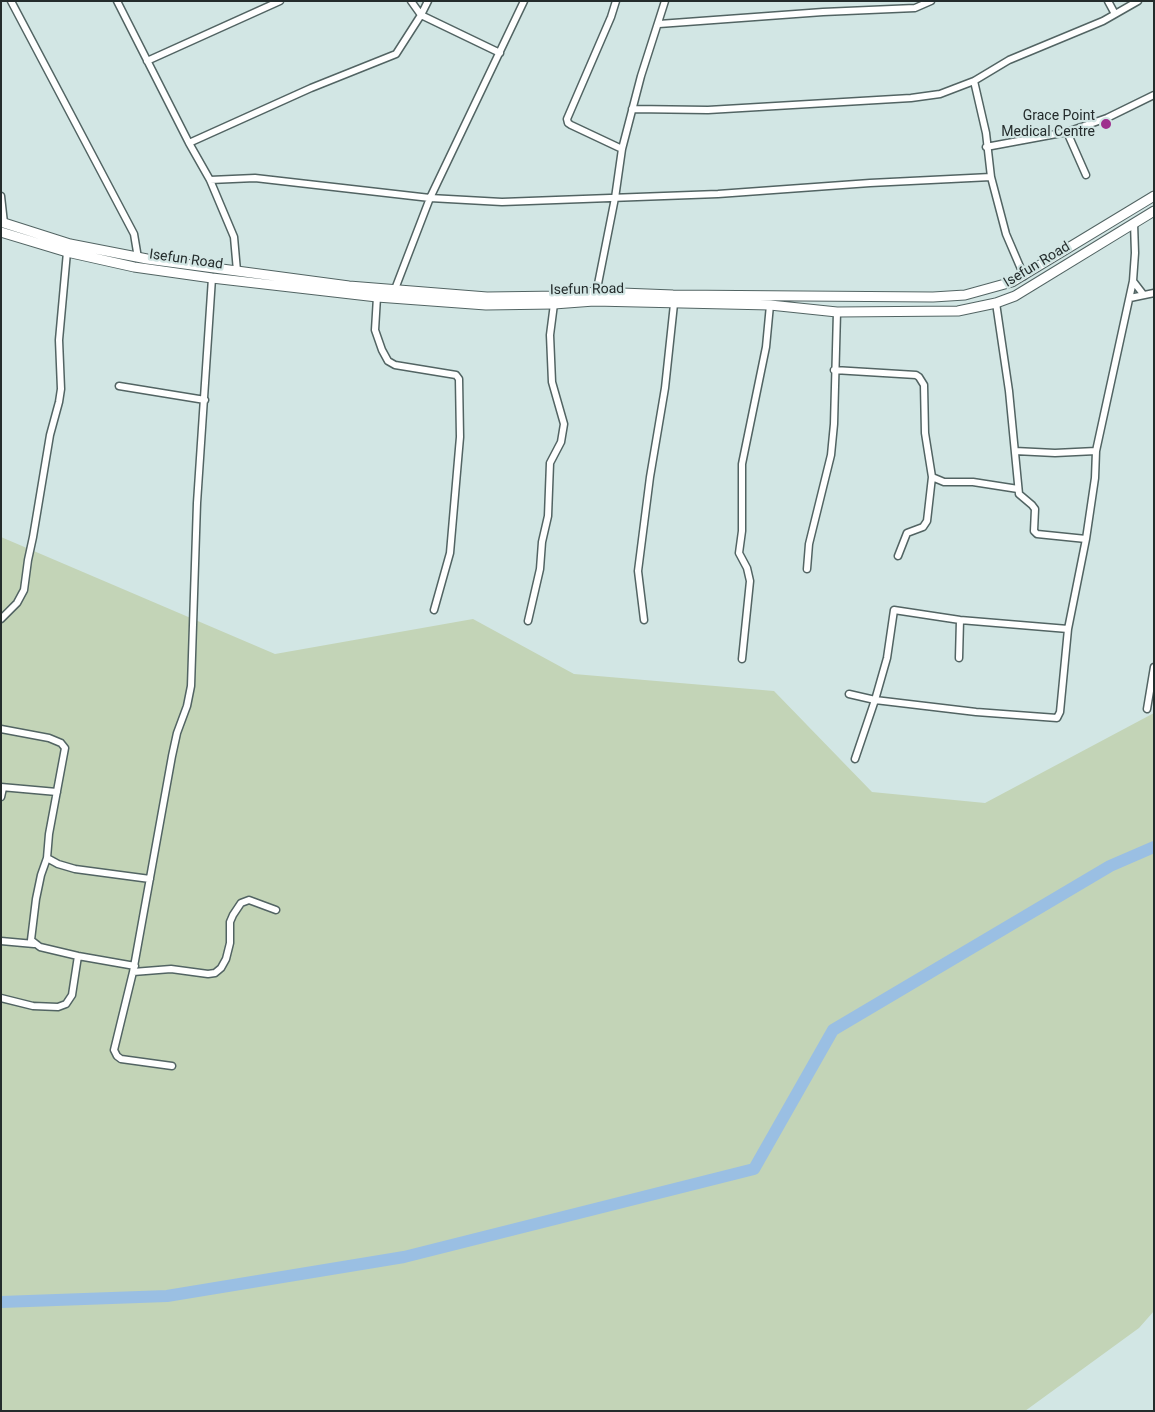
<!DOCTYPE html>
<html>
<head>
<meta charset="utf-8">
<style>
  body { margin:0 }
  #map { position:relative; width:1155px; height:1412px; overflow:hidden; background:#d2e6e4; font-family:Roboto,sans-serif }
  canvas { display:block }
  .frame { position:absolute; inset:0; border:2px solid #242c2c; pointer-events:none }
</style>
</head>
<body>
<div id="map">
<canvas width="1155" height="1412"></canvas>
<div class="frame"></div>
</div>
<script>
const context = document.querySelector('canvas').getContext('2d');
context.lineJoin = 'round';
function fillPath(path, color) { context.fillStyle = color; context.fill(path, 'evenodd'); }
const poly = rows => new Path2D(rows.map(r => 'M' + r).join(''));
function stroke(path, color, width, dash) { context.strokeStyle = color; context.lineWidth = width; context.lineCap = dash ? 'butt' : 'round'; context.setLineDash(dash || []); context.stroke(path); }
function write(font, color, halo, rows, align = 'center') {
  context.font = font + ' Roboto,sans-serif'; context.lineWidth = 4.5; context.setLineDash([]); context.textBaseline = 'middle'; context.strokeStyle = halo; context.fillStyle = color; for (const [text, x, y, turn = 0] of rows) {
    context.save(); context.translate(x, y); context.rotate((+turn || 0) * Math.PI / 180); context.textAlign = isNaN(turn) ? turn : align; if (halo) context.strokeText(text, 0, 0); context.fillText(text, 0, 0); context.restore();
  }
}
fillPath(poly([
  [1,537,275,654,473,619,574,674,774,691,872,792,985,803,1154,713,1154,1311,1139,1328,1025,1411,1,1411]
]), '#c3d4b7');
stroke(poly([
  [1,1302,167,1296,404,1257,754,1169,833,1030,1110,866,1154,847]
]), '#9abfe3', 12);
const street = poly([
  [11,1,134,234,138,258],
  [117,1,189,143,210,180,234,237,237,271],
  [411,1,421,15,500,53],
  [616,1,611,17,567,119,568,123,571,125,622,149],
  [1108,1,1115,14],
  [659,24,823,12,915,8,931,1],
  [147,61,280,1],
  [974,81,986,133,991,177,1006,234,1024,276],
  [632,109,708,110,911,98,940,94,974,81,1009,60,1103,21,1138,1],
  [1067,132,1086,175],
  [189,143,311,88,396,54,421,15,428,1],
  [986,147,1067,132,1107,118,1154,95],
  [210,180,255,178,430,198,502,202,718,194,870,183,991,177],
  [1,196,4,223],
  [212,278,197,503,191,686,187,706,177,733,172,756,133,972,171,969,208,974,215,973,221,968,226,959,230,943,230,922,233,915,241,903,249,900,276,910],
  [1133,281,1143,294],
  [395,289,430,198,524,1],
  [596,294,615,198,622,149,641,76,665,1],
  [377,297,375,330,382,350,388,361,395,365,456,375,459,379,460,437,450,553,434,610],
  [1130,298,1154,293],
  [996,303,1009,391,1019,494,1032,505,1035,509,1034,531,1037,534,1086,539],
  [834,370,916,375,919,377,924,385,925,433,932,477,927,521,923,527,907,533,898,556],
  [119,386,205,400],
  [1015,451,1055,453,1096,451],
  [932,477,944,482,973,482,1018,489],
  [807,569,809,544,831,455,834,424,837,312],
  [1,619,17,603,24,590,28,560,33,537,50,435,59,402,61,389,59,340,67,252],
  [644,620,638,571,650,477,665,388,674,304],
  [528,621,540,569,542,542,548,516,550,463,561,442,564,424,552,382,550,335,554,304],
  [959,658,960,620],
  [742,659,750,581,747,568,739,553,742,531,742,464,766,347,770,305],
  [849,694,875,700,976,712,1057,718,1060,712,1068,629,1086,539,1095,478,1096,451,1133,281,1135,253,1134,223],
  [1147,709,1154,667],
  [1,729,49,738,61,743,65,748,49,834,47,858,41,875,36,899,31,940,40,947,78,956,135,966],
  [855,759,875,700,887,658,894,610,960,620,1068,629],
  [1,787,57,792],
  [1,797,3,788],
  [47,858,58,864,75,869,150,879],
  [1,941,34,944],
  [133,972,114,1050,117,1056,121,1059,172,1066],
  [1,998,33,1006,58,1007,66,1004,72,995,78,956]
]);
const secondary = poly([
  [1,222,70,244,147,259,349,286,487,297,561,296,596,292,673,295,933,297,965,295,1012,282,1154,196],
  [1,232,67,252,134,267,212,278,377,297,486,305,554,304,594,301,770,305,837,312,958,311,996,303,1015,296,1154,211]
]);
stroke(street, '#526463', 9);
stroke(secondary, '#526463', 11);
stroke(street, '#fff', 6);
stroke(secondary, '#fff', 9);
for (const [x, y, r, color] of [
  [1106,124,6,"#9e2f8d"]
]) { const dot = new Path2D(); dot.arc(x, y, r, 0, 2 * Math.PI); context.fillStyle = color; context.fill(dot); stroke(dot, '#d2e6e4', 2); }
write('14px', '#242c2c', '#d2e6e4', [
  ["Grace Point",1095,116],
  ["Medical Centre",1095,132]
], 'right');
write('14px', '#242c2c', '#d2e6e4', [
  ["Isefun Road",186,260,8],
  ["Isefun Road",1037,265,-31],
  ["Isefun Road",587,290,-1]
]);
</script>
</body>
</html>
